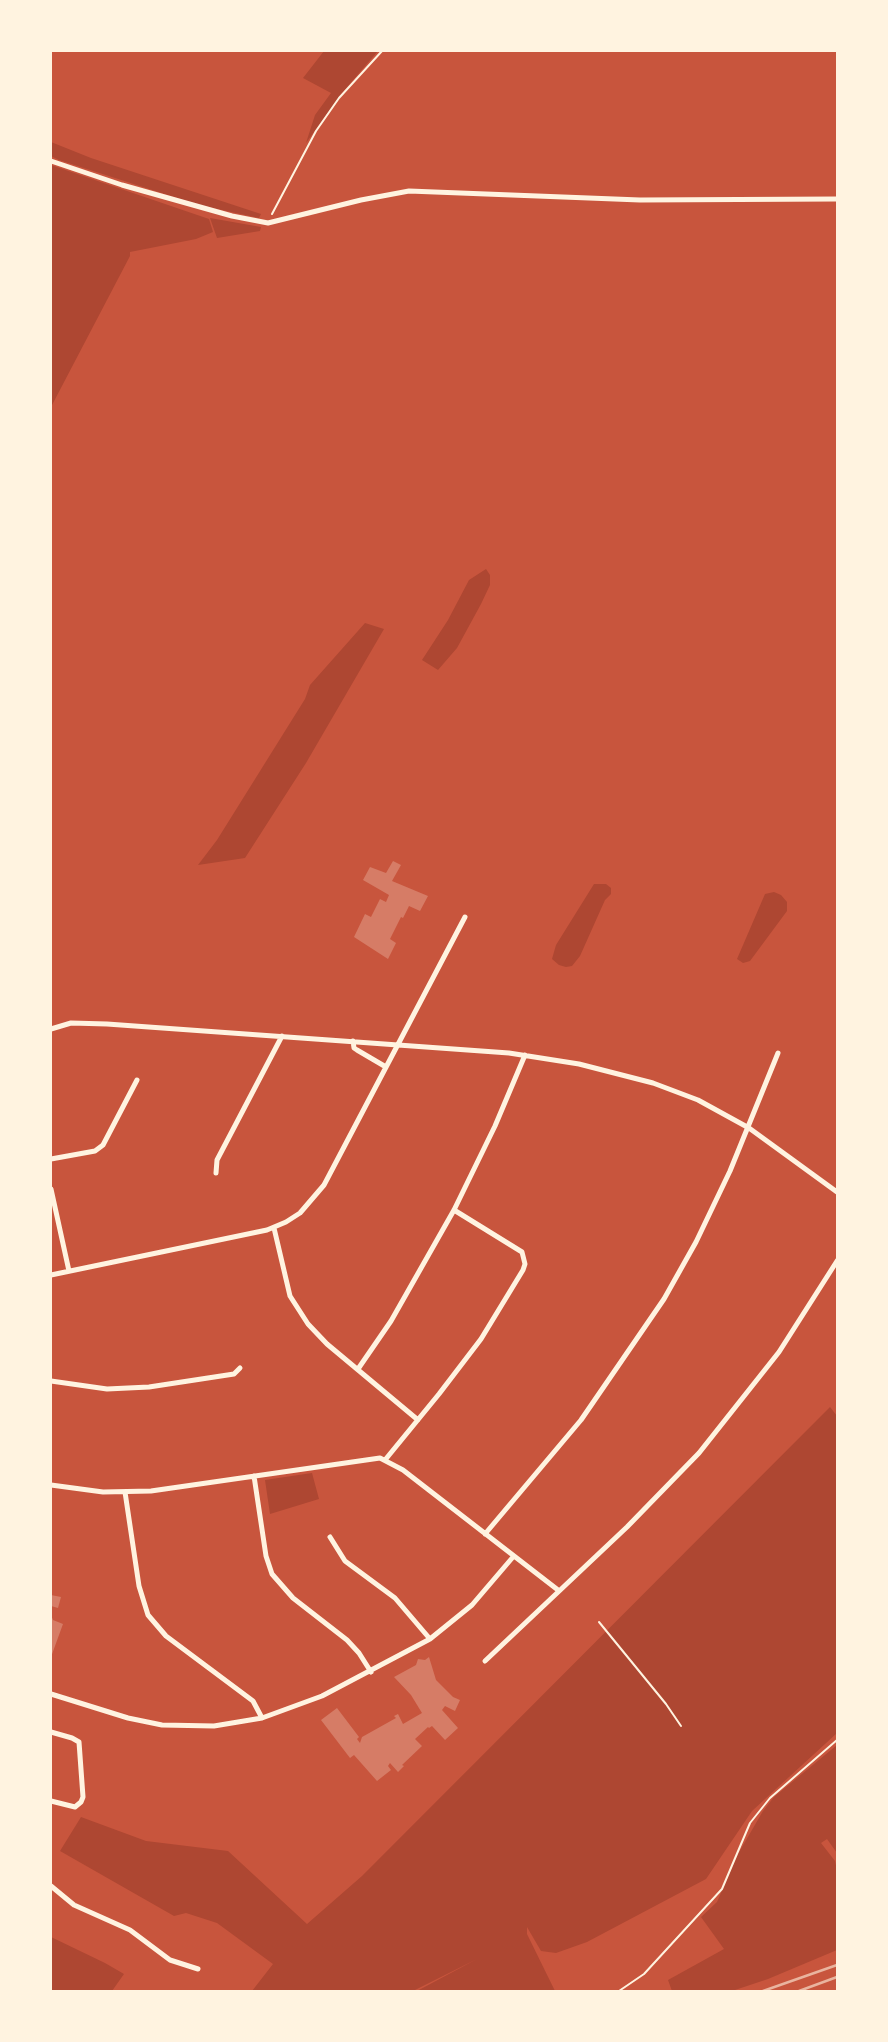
<!DOCTYPE html>
<html>
<head>
<meta charset="utf-8">
<style>
  body { margin:0 }
  #map { position:relative; width:888px; height:2042px; overflow:hidden; background:#c8553d; font-family:"Crimson Pro",serif }
  canvas { display:block }
  .frame { position:absolute; inset:0; border:52px solid #fff3e0; pointer-events:none }
</style>
</head>
<body>
<div id="map">
<canvas width="888" height="2042"></canvas>
<div class="frame"></div>
</div>
<script>
const context = document.querySelector('canvas').getContext('2d');
context.lineJoin = 'round';
function fillPath(path, color) { context.fillStyle = color; context.fill(path, 'evenodd'); }
const poly = rows => new Path2D(rows.map(r => 'M' + r).join(''));
function stroke(path, color, width, dash) { context.strokeStyle = color; context.lineWidth = width; context.lineCap = dash ? 'butt' : 'round'; context.setLineDash(dash || []); context.stroke(path); }
fillPath(poly([
  [324,51,378,51,342,93,306,143,315,115,331,93,303,78],
  [51,142,91,158,261,214,259,218,199,205,59,160,51,156],
  [51,165,209,219,213,232,196,239,130,252,130,256,51,407],
  [210,218,261,227,260,231,217,238],
  [486,569,490,575,490,585,481,604,457,648,438,670,422,660,448,620,469,580],
  [365,623,384,629,306,763,245,858,198,865,217,840,305,699,310,685],
  [594,884,606,884,611,888,611,894,605,900,580,956,572,966,566,967,559,965,552,959,556,945],
  [774,892,781,895,787,902,787,911,750,961,743,963,737,959,765,894],
  [830,1407,837,1416,837,1733,752,1811,706,1879,587,1942,556,1953,541,1951,527,1927,527,1934,555,1991,417,1991,477,1959,413,1991,252,1991,273,1964,217,1923,186,1913,174,1916,60,1851,81,1817,146,1841,228,1851,307,1924,362,1876],
  [312,1473,319,1499,270,1514,265,1480],
  [837,1745,837,1853,827,1839,821,1843,835,1861,837,1870,837,1950,768,1979,732,1991,672,1991,668,1980,724,1949,701,1917,717,1902,738,1854,763,1811,774,1797],
  [51,1937,105,1963,124,1974,112,1991,51,1991]
]), '#ae4732');
fillPath(poly([
  [393,861,401,865,392,881,428,896,420,911,409,906,403,918,401,917,390,939,396,943,388,959,354,937,365,914,371,917,380,899,386,902,389,895,363,880,370,867,386,873],
  [51,1595,61,1597,58,1608,51,1606],
  [51,1615,53,1620,63,1624,51,1657],
  [429,1657,436,1680,453,1697,460,1700,455,1711,445,1706,442,1710,458,1728,445,1740,432,1726,429,1728,428,1727,415,1739,422,1746,402,1765,404,1766,398,1772,390,1763,388,1766,391,1770,377,1781,354,1755,350,1758,321,1720,337,1708,359,1737,357,1739,360,1743,362,1737,396,1718,394,1716,398,1714,403,1724,422,1713,411,1695,394,1677,416,1665,418,1659,425,1660]
]), '#d67c66');
stroke(poly([
  [272,214,316,131,339,98,382,51],
  [599,1622,666,1704,681,1726],
  [619,1991,644,1974,722,1889,750,1823,770,1798,837,1740]
]), '#fff3e0', 2);
stroke(poly([
  [51,161,122,185,232,216,268,223,361,200,409,191,640,200,837,199],
  [51,1029,71,1023,107,1024,509,1053,579,1064,653,1083,698,1100,749,1128,837,1192],
  [353,1041,354,1048,357,1050,386,1067],
  [51,1159,95,1151,103,1145,137,1080],
  [216,1173,217,1160,282,1036],
  [51,1189,69,1271],
  [274,1228,290,1296,308,1324,327,1344,418,1420],
  [51,1275,267,1230,286,1222,300,1213,324,1185,465,917],
  [358,1369,391,1321,454,1210,495,1126,525,1055],
  [51,1381,107,1389,149,1387,234,1374,240,1368],
  [385,1460,439,1394,481,1339,523,1270,525,1264,522,1252,454,1210],
  [254,1476,266,1556,272,1574,293,1598,347,1640,359,1653,371,1672],
  [51,1485,103,1492,151,1491,380,1458,403,1470,558,1590],
  [125,1492,139,1586,148,1615,166,1636,253,1701,262,1718],
  [485,1534,581,1420,664,1299,696,1242,730,1171,778,1053],
  [330,1537,345,1561,395,1598,430,1639],
  [485,1661,627,1527,699,1453,779,1352,837,1261],
  [51,1694,128,1718,162,1725,214,1726,262,1718,322,1696,430,1639,472,1605,513,1557],
  [51,1732,72,1738,79,1742,83,1797,81,1802,75,1807,51,1801],
  [51,1886,74,1905,130,1930,170,1960,198,1969]
]), '#fff3e0', 5);
stroke(poly([
  [763,1991,837,1965],
  [799,1991,837,1977]
]), '#e9b49f', 2.5);
</script>
</body>
</html>
